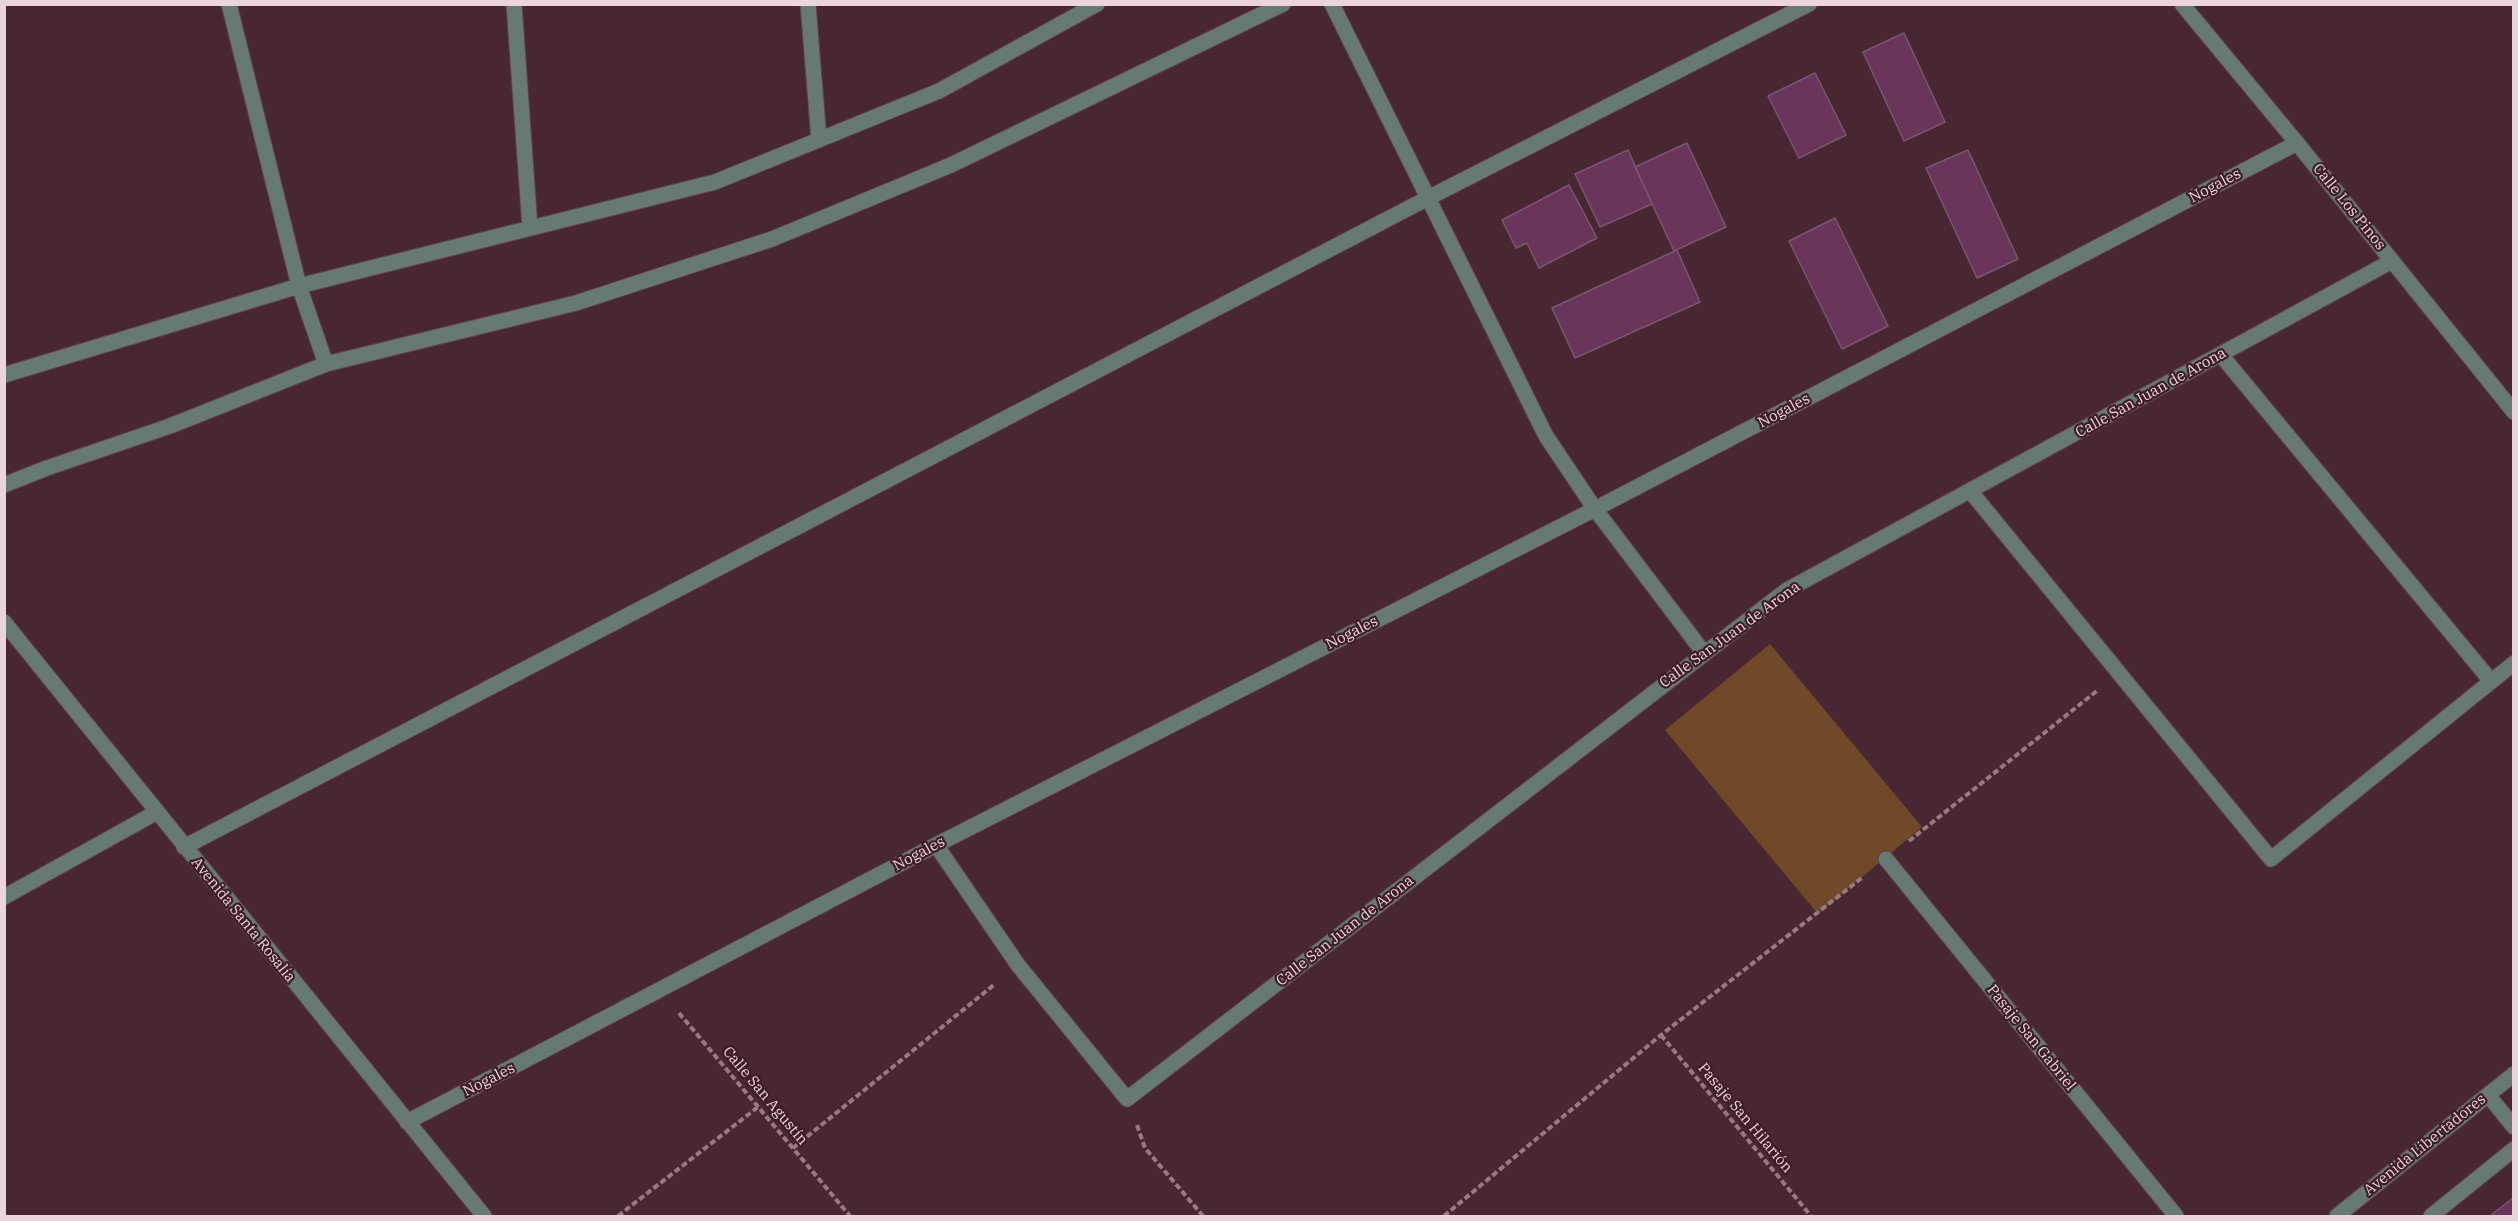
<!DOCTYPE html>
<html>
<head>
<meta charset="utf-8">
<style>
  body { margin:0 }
  #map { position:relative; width:2518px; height:1221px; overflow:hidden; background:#492732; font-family:"IBM Plex Serif",serif }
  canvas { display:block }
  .frame { position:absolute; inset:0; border:6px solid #ebd5db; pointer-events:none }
</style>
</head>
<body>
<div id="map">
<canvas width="2518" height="1221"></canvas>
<div class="frame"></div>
</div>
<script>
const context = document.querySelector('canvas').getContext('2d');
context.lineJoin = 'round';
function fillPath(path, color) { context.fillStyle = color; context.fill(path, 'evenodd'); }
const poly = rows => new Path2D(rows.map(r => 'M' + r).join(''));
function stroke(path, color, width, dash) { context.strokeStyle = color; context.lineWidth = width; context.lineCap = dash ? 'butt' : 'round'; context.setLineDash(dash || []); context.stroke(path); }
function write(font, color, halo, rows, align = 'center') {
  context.font = font + ' "IBM Plex Serif",serif'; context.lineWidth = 4.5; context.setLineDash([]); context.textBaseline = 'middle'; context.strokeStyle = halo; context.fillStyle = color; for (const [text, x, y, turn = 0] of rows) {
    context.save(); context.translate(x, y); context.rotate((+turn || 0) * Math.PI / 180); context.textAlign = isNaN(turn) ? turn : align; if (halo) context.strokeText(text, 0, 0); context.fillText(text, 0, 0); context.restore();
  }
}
fillPath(poly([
  [1770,644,1922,827,1818,914,1665,730]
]), '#704928');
const building = poly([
  [1904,33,1945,122,1904,141,1863,52,1904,33],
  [1815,73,1846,135,1799,158,1768,96,1815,73],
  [1687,143,1726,227,1674,251,1635,167,1687,143],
  [1628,150,1652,204,1600,227,1575,174,1628,150],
  [1968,150,2018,259,1977,278,1926,168,1968,150],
  [1569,185,1597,238,1539,268,1527,243,1516,248,1502,220,1569,185],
  [1835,218,1888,326,1842,349,1789,241,1835,218],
  [1677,250,1700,302,1575,358,1552,308,1677,250],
  [2514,1197,2514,1216,2490,1216,2514,1197]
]);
fillPath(building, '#6a355b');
stroke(building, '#78586e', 1.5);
const minor = poly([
  [229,4,299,286,326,364],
  [514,4,530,228],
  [808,4,819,140],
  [1332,4,1546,436,1595,509,1704,653],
  [2182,4,2297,143,2514,412],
  [2221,355,2491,681],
  [4,375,299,286,715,182,939,91,1097,4],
  [4,485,47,468,170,426,326,364,576,303,772,239,951,165,1283,4],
  [1971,492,2271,859,2514,663],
  [4,622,484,1216],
  [936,845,1018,965,1127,1099,1787,590,2392,261],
  [184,847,1428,198,1809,4],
  [1886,859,2176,1216],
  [4,897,157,812],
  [2488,1095,2514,1127],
  [407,1122,936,845,1595,509,2297,143],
  [2337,1216,2514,1074],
  [2431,1216,2514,1149]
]);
stroke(minor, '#63434d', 17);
stroke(poly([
  [1909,841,2098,690],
  [679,1013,850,1216],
  [1661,1035,1811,1216],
  [1137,1125,1145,1148,1203,1216],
  [793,1148,995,984],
  [618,1216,758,1107],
  [1444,1216,1661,1035,1863,877]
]), '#977a83', 4, [6, 3]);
stroke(minor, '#667975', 15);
write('15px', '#ebd5db', '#3e1d28', [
  ["Nogales",2215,186,-28],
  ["Calle Los Pinos",2349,207,51],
  ["Calle San Juan de Arona",2151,393,-29],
  ["Nogales",1784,411,-28],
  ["Nogales",1352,633,-27],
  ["Calle San Juan de Arona",1730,635,-36],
  ["Nogales",919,854,-28],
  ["Avenida Santa Rosalía",243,920,51],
  ["Calle San Juan de Arona",1345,931,-38],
  ["Pasaje San Gabriel",2031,1038,51],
  ["Nogales",489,1080,-27],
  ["Calle San Agustín",765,1096,50],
  ["Pasaje San Hilarión",1745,1118,50],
  ["Avenida Libertadores",2425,1145,-39]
]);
</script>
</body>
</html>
